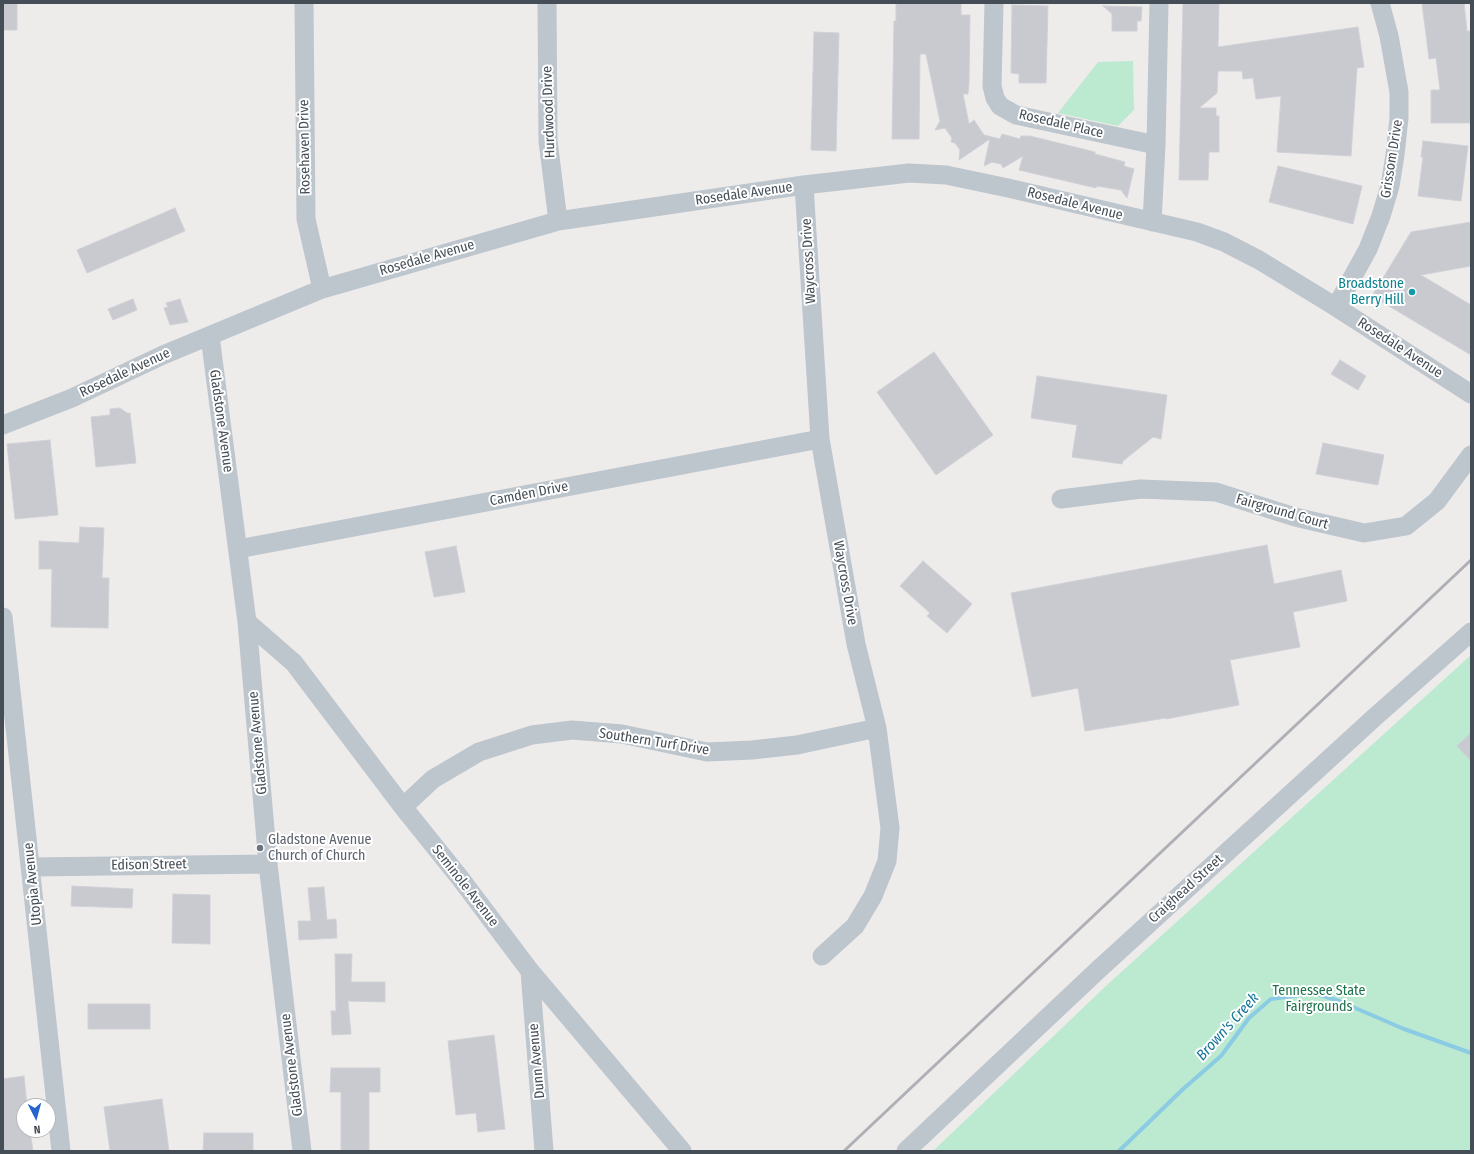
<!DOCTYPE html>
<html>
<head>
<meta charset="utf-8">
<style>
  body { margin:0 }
  #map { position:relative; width:1474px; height:1154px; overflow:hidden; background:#eeebeb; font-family:"Fira Sans Condensed",sans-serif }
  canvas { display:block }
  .frame { position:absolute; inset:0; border:4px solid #454e57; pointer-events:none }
  .north { position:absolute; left:16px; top:1098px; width:40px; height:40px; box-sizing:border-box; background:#fff; border:1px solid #b5b8bc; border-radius:50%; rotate:174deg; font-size:11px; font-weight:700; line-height:16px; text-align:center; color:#454e57 }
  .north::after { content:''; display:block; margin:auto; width:14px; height:18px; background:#2565ce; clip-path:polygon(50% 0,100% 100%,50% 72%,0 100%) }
</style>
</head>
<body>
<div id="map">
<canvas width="1474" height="1154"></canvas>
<div class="frame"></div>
<div class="north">N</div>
</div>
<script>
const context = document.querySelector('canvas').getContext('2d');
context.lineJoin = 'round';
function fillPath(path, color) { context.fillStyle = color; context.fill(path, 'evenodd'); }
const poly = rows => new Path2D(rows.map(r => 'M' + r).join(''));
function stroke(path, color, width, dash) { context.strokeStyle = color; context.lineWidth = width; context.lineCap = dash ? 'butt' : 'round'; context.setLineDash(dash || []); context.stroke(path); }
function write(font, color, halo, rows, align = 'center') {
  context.font = font + ' "Fira Sans Condensed",sans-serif'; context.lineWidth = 4; context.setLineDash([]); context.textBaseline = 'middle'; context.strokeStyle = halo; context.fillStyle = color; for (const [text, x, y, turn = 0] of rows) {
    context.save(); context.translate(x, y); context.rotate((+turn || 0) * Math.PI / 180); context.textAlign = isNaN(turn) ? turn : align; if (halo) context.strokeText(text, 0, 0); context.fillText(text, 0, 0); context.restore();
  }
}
fillPath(poly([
  [1133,61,1134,110,1118,126,1058,113,1098,62],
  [1471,655,1471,1151,933,1151,1107,985]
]), '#bbead0');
stroke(poly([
  [1119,1151,1182,1090,1221,1056,1249,1018,1271,999,1314,993,1339,1001,1404,1029,1471,1053]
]), '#8bcce4', 4);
const building = poly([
  [3,3,17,3,17,30,3,30,3,3],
  [896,3,961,3,961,15,970,15,969,83,968,94,963,94,969,124,974,120,984,135,1000,139,1002,134,1020,139,1021,136,1030,136,1095,152,1095,154,1125,162,1124,166,1134,169,1127,198,1121,190,1097,186,1096,188,1019,170,1023,156,1003,168,1001,164,992,162,984,166,990,139,959,160,960,150,955,143,951,142,952,138,945,128,935,130,940,121,926,54,920,54,919,139,892,139,894,21,896,21,896,3],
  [1183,3,1219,3,1218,47,1358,27,1364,67,1357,68,1351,156,1277,152,1281,96,1256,99,1253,78,1243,79,1242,71,1218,71,1217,93,1199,108,1216,108,1216,116,1219,116,1219,152,1209,152,1208,180,1179,180,1183,3],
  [1422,3,1464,3,1467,31,1471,31,1471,123,1431,123,1431,90,1440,90,1436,58,1429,59,1422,3],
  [1012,5,1048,6,1046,83,1019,83,1019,74,1011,73,1012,5],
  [1103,6,1142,7,1141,21,1137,21,1137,31,1112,31,1112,14,1103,6],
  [814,32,839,33,836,151,811,150,814,32],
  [1423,141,1468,146,1461,201,1418,196,1423,157,1421,157,1423,141],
  [1278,166,1362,186,1353,224,1269,202,1278,166],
  [175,208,185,231,87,273,77,250,175,208],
  [1471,222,1471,266,1421,275,1471,305,1471,355,1372,296,1411,232,1471,222],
  [133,299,137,310,113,320,108,309,133,299],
  [180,299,188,322,170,325,164,308,168,307,166,303,180,299],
  [934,352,993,435,936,475,877,392,934,352],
  [1340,360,1366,376,1358,390,1331,374,1340,360],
  [1037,376,1167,395,1161,439,1153,437,1123,461,1122,464,1072,457,1077,425,1031,418,1037,376],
  [120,408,127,413,130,413,136,463,96,467,91,417,110,415,110,409,120,408],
  [50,440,58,515,15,519,7,444,50,440],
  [1323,443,1384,455,1378,485,1316,474,1323,443],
  [80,527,104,528,102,578,109,578,108,628,51,627,52,569,39,569,39,541,79,543,80,527],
  [1267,545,1274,584,1341,570,1347,601,1293,612,1300,647,1230,660,1239,705,1166,719,1166,718,1085,731,1078,688,1032,697,1011,593,1267,545],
  [456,546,465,592,434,597,425,552,456,546],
  [923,561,972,604,947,633,927,616,930,613,900,586,923,561],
  [1471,733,1471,761,1457,746,1471,733],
  [72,886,133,889,132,908,71,906,72,886],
  [324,887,327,920,336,919,337,938,299,940,298,921,311,921,308,888,324,887],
  [173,894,210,895,210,944,172,943,173,894],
  [335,954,352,954,351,982,385,982,385,1002,348,1001,351,1034,332,1035,331,1011,336,1011,335,954],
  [88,1004,150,1004,150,1029,88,1029,88,1004],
  [494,1035,505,1129,478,1132,476,1113,456,1115,448,1041,494,1035],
  [331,1068,380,1068,380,1092,369,1092,369,1151,341,1151,341,1092,330,1092,331,1068],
  [24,1076,27,1106,24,1106,24,1130,30,1130,33,1151,3,1151,3,1079,24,1076],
  [162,1099,169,1151,110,1151,104,1107,162,1099],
  [204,1133,253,1133,253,1151,203,1151,204,1133]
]);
fillPath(building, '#c8cad0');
stroke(building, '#d0d1d7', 1);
stroke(poly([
  [304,3,306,219,322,289],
  [547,3,548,141,558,221],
  [994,3,992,86,995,98,1000,106,1016,115,1156,145,1159,3],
  [804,185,820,439,856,644,877,728,890,828,887,861,873,896,855,926,822,956],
  [1152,222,1156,145],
  [1336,307,1368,249,1381,216,1390,186,1395,155,1399,118,1399,92,1389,36,1380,3],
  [210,336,247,622,268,864,302,1151],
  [3,425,72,398,163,355,322,289,558,221,804,185,909,173,946,175,1008,188,1197,232,1224,242,1259,260,1336,307,1471,394],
  [1061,499,1141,489,1216,492,1295,517,1364,533,1406,526,1437,501,1471,455],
  [238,549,820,439],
  [3,617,61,1151],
  [247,622,294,663,403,807,460,878,530,971,682,1151],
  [403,807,433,779,479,752,532,735,572,730,622,734,707,752,752,750,797,745,877,728],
  [31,867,268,864],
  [530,971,544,1151],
  [906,1151,1098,970,1376,716,1471,632]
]), '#bdc5cd', 19);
stroke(poly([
  [844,1151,1471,560]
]), '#aeb0b5', 3);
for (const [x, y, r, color] of [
  [1412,292,4,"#0f9aa8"],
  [260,848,4,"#6b7280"]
]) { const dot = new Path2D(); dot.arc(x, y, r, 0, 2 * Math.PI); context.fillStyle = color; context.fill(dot); stroke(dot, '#fff', 1.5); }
write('14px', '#454e57', '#fff', [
  ["Hurdwood Drive",549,112,-92],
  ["Rosedale Place",1061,124,13],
  ["Rosehaven Drive",305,147,-91],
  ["Grissom Drive",1392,159,-81],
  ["Rosedale Avenue",744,194,-8],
  ["Rosedale Avenue",1075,204,14],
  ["Rosedale Avenue",427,258,-16],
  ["Waycross Drive",809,261,-93],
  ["Rosedale Avenue",1400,348,33],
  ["Rosedale Avenue",125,373,-25],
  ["Gladstone Avenue",221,421,82],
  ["Camden Drive",529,494,-11],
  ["Fairground Court",1282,512,16],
  ["Waycross Drive",845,583,80],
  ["Southern Turf Drive",654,742,9],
  ["Gladstone Avenue",258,743,-95],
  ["Edison Street",149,865,-1],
  ["Utopia Avenue",33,884,-96],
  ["Seminole Avenue",465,886,52],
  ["Craighead Street",1186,889,-42],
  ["Dunn Avenue",537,1061,-95],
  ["Gladstone Avenue",292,1065,-97]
]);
write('14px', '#0d838f', '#fff', [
  ["Broadstone",1404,284],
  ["Berry Hill",1404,300]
], 'right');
write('14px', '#5b616d', '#fff', [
  ["Gladstone Avenue",268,840],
  ["Church of Church",268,856]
], 'left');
write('14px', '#1c724c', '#fff', [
  ["Tennessee State",1319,991],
  ["Fairgrounds",1319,1007]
]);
write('italic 15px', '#16769a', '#fff', [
  ["Brown's Creek",1228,1027,-48]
]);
</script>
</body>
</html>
